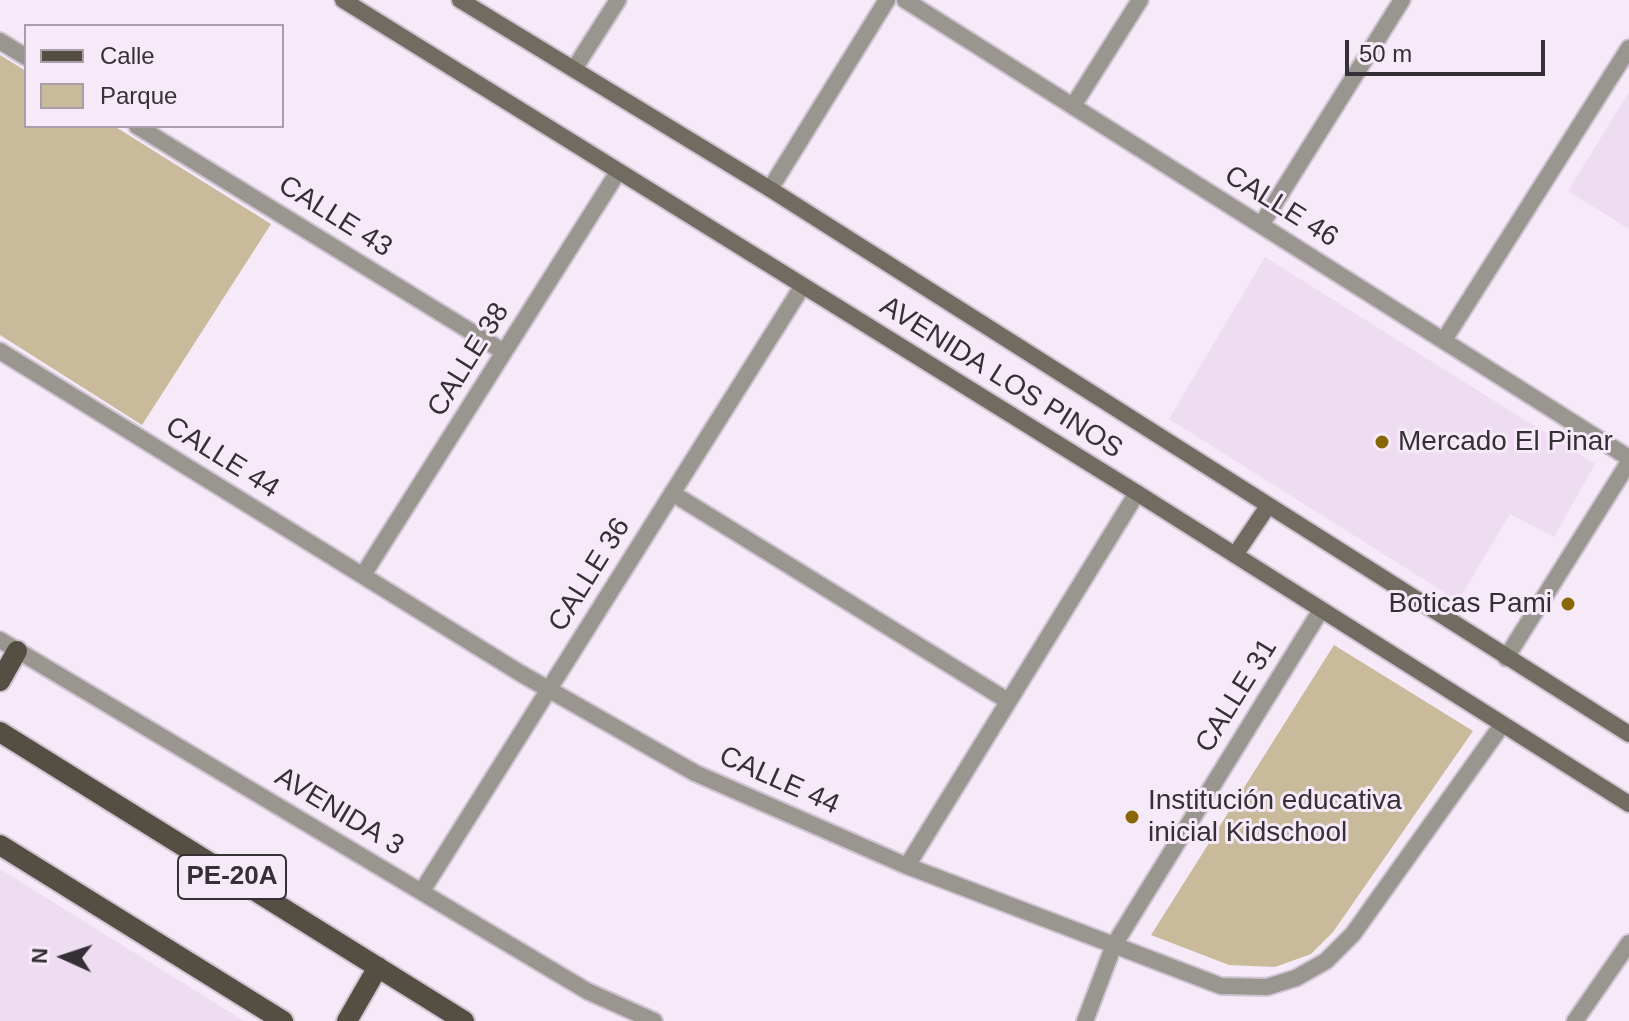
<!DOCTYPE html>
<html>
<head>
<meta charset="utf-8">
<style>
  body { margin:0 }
  #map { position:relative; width:1629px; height:1021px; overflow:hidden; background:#f6e9f8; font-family:Arial,sans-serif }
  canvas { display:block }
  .legend { position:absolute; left:24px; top:24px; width:260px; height:104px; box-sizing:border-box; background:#f6e9f8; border:2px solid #a99faa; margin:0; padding:10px 14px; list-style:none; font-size:24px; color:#353036 }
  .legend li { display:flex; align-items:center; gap:16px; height:40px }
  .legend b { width:40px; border:2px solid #a99faa }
  .north { position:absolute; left:24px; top:917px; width:80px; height:80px; -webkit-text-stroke:6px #f6e9f8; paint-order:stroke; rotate:273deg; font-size:22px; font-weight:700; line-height:32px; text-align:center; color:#353036 }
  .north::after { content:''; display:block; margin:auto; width:28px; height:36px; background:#353036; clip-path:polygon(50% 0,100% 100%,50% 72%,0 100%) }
  .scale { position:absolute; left:1345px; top:40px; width:200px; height:36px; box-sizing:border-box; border:4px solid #353036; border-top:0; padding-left:10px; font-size:24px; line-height:28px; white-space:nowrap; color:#353036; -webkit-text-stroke:6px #f6e9f8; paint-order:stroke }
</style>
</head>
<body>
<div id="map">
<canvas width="1629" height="1021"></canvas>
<ul class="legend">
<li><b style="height:10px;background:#554f43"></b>Calle</li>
<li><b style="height:22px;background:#c9ba9c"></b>Parque</li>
</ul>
<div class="north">N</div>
<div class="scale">50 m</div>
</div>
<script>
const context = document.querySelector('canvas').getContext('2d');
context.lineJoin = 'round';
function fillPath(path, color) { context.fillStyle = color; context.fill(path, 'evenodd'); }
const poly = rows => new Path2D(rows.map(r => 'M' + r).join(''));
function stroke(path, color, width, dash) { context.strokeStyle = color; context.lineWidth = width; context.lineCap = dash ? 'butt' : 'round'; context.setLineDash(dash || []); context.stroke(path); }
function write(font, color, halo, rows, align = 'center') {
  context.font = font + ' Arial,sans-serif'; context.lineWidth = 6; context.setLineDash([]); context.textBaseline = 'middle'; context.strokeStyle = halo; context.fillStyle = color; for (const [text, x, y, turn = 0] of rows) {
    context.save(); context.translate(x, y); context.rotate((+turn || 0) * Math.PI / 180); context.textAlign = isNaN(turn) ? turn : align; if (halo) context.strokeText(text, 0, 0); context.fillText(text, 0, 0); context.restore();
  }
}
fillPath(poly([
  [1629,92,1629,229,1568,191],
  [1265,257,1595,464,1554,537,1510,514,1458,601,1169,419],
  [0,869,244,1021,0,1021]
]), '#eedcf1');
fillPath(poly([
  [0,55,26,71,26,126,114,126,271,224,142,425,0,335],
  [1334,645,1473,731,1333,932,1311,954,1275,967,1229,965,1151,935]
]), '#c9ba9c');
const street = poly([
  [905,0,1629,458],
  [0,41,26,57],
  [574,69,618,0],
  [1073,106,1140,0],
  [137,126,504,352],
  [770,189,887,0],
  [1261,225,1402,0],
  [1444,340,1629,48],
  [0,351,520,673,695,773,907,866,1221,986,1267,987,1296,978,1326,961,1353,934,1502,725],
  [672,493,1008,701],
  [363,575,618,172],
  [0,640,587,991,654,1021],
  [1506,658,1629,462],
  [907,866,1137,493],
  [422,891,802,287],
  [1085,1021,1114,945,1321,610],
  [1575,1021,1629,943]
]);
const secondary = poly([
  [343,0,1137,493,1629,804],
  [460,0,770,189,1629,734],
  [1235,555,1268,506]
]);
const primary = poly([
  [0,681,17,651],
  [0,732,464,1021],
  [0,845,283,1021],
  [347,1021,378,967]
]);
stroke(street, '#cfc4d1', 20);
stroke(secondary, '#cfc4d1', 20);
stroke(primary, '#cfc4d1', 24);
stroke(street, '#99968f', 16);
stroke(secondary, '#716c62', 16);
stroke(primary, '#554f43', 20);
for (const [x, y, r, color] of [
  [1382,442,8,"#886603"],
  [1568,604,8,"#886603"],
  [1132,817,8,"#886603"]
]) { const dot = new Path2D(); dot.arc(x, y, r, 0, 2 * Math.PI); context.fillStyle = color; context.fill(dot); stroke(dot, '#f6e9f8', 3); }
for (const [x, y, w] of [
  [232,877,108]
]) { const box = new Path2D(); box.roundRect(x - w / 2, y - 22, w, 44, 6); context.fillStyle = '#f6e9f8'; context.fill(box); stroke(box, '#353036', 2); }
write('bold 26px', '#353036', null, [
  ["PE-20A",232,877]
]);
write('28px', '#353036', '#f6e9f8', [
  ["CALLE 46",1281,207,32],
  ["CALLE 43",335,217,32],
  ["CALLE 38",469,360,-58],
  ["AVENIDA LOS PINOS",1001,378,32],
  ["CALLE 44",222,458,32],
  ["CALLE 36",590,575,-58],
  ["CALLE 31",1237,696,-58],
  ["CALLE 44",779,781,24],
  ["AVENIDA 3",339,812,31]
]);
write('28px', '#353036', '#f6e9f8', [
  ["Mercado El Pinar",1398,442],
  ["Boticas Pami",1552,604,"right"],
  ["Institución educativa",1148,801],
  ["inicial Kidschool",1148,833]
], 'left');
</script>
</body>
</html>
